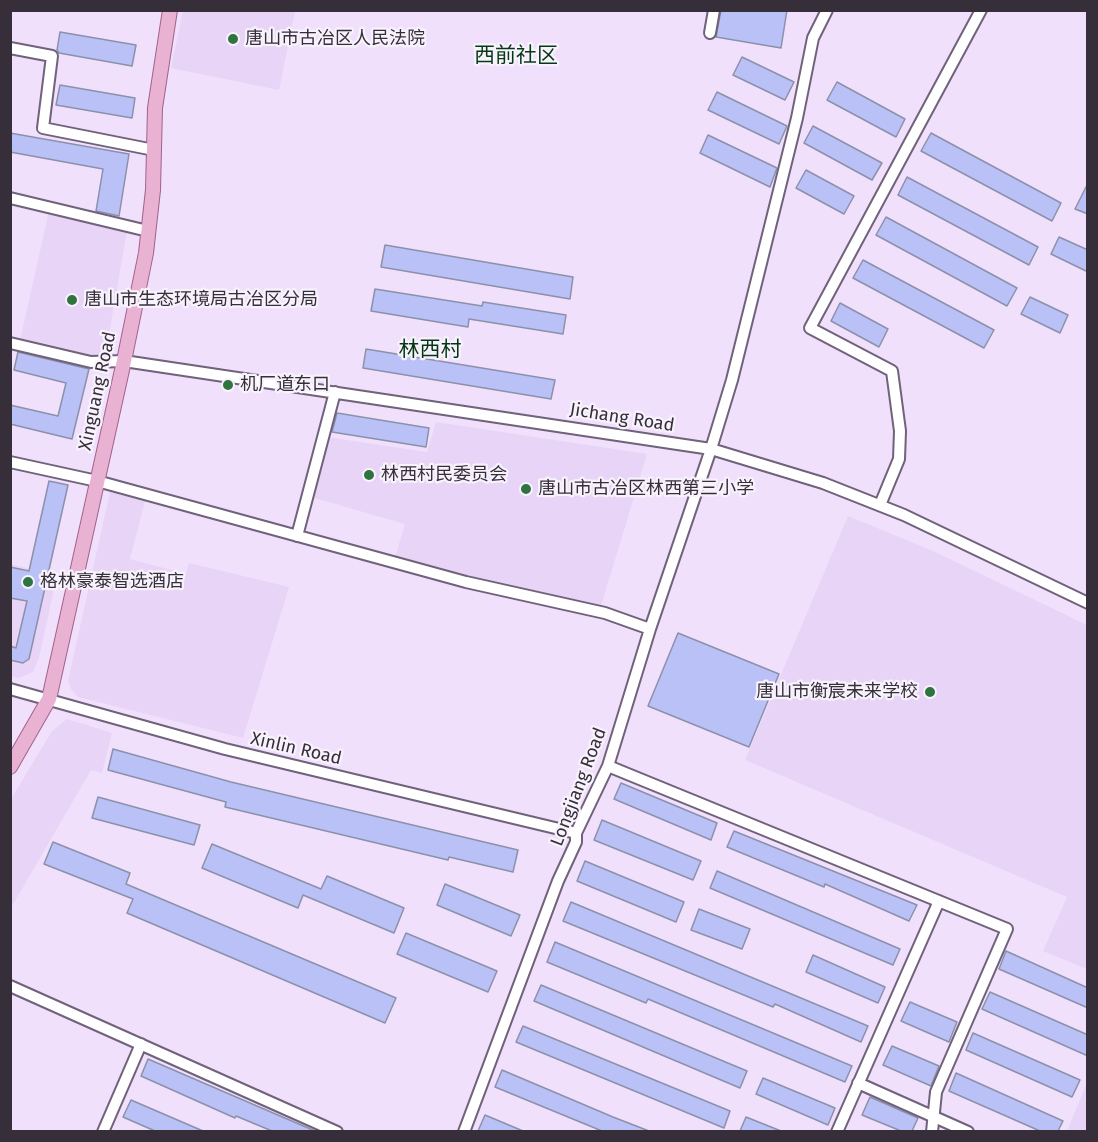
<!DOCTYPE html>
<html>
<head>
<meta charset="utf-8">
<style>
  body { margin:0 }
  #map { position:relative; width:1098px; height:1142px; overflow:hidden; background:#f0e0fc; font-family:"Fira Sans",sans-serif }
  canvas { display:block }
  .frame { position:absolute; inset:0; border:12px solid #362f3a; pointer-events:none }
</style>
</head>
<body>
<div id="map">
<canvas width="1098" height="1142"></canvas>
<div class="frame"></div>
</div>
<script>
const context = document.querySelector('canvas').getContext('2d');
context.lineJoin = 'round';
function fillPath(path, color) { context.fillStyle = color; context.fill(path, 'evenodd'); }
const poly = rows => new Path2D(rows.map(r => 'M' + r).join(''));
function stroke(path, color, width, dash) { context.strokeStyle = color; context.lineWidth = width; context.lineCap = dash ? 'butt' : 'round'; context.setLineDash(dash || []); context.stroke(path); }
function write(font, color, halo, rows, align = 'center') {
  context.font = font + ' "Fira Sans","Noto Sans SC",sans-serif'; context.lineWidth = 4.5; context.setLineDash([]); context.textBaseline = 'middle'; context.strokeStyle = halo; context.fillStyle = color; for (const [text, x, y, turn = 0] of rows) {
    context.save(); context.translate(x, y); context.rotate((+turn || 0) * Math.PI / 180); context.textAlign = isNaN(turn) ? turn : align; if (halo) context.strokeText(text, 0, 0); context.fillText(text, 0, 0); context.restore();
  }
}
fillPath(poly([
  [183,11,295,11,279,90,171,68],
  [50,207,128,225,105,357,94,357,20,340],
  [436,422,647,454,600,609,395,557,405,524,311,497,327,437,427,452],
  [110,492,145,501,130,559,186,574,189,563,289,587,243,738,78,697,71,689,68,681],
  [848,516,933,551,1087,625,1087,969,1043,951,1067,897,745,760],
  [10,564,57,575,39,658,33,672,19,678,11,676],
  [67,719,112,733,102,773,91,770,11,908,11,799,52,731],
  [1087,1083,1087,1131,1067,1131]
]), '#e8d4f6');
const building = poly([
  [721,10,787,10,781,48,716,37,721,10],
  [60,32,136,45,132,66,59,53,57,50,60,32],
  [742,57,794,82,785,100,733,75,742,57],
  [837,82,905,119,896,137,827,100,837,82],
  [60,85,135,98,132,118,56,105,60,85],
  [717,92,787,126,779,144,708,110,717,92],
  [813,126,882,163,872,180,804,143,813,126],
  [10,133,129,154,119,216,96,211,103,169,10,152,10,133],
  [931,133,1061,203,1052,221,921,151,931,133],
  [708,135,777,168,770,187,700,153,708,135],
  [806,170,854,196,844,214,796,188,806,170],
  [907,177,1038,247,1029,265,898,195,907,177],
  [1088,183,1088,214,1075,209,1088,183],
  [886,217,1017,288,1007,306,876,235,886,217],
  [1059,237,1088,250,1088,272,1051,254,1059,237],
  [385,245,573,277,570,299,381,267,385,245],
  [863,260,994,330,984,348,853,278,863,260],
  [375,289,482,306,483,302,566,315,563,334,469,319,468,327,371,311,375,289],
  [1030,297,1068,315,1060,333,1021,314,1030,297],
  [840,303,888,329,879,347,831,321,840,303],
  [366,349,555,380,551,399,363,368,366,349],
  [18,352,89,369,72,439,10,424,10,405,58,416,66,383,14,370,18,352],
  [337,413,429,428,426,447,332,432,337,413],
  [49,481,68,485,29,659,23,663,10,660,10,646,16,648,27,601,10,598,10,567,29,571,49,481],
  [678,633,779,674,749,747,648,706,678,633],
  [113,749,231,782,518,850,513,872,449,857,448,860,225,807,226,802,108,770,113,749],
  [621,783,717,823,711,840,614,799,621,783],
  [98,797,200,825,194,845,92,818,98,797],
  [602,820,701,861,693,880,594,840,602,820],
  [734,831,917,905,909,921,825,884,824,887,727,847,734,831],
  [53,842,130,873,126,884,396,998,385,1023,127,913,133,899,44,864,53,842],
  [212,844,321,889,327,876,404,908,394,933,303,895,298,908,202,868,212,844],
  [585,861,684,902,676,922,577,881,585,861],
  [717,871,900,949,893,965,710,888,717,871],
  [445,884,520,915,511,936,437,905,445,884],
  [571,902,868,1026,861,1042,775,1004,773,1007,563,921,571,902],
  [699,909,750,929,742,949,691,930,699,909],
  [406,933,497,971,488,992,397,954,406,933],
  [555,942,852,1066,845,1082,648,999,646,1003,547,962,555,942],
  [1006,951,1088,988,1088,1008,999,969,1006,951],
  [813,955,885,987,878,1003,806,972,813,955],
  [541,985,747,1071,740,1088,534,1001,541,985],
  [990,992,1088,1035,1088,1056,982,1009,990,992],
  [910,1002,957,1022,949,1042,901,1021,910,1002],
  [523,1026,730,1111,724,1128,516,1042,523,1026],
  [973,1033,1080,1080,1072,1097,966,1050,973,1033],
  [892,1046,939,1066,931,1086,883,1065,892,1046],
  [148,1059,257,1106,315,1131,272,1131,236,1116,235,1118,141,1076,148,1059],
  [502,1070,613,1117,649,1131,602,1131,495,1087,502,1070],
  [956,1073,1063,1121,1058,1131,1040,1131,949,1091,956,1073],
  [763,1078,835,1108,828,1125,756,1094,763,1078],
  [870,1097,918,1118,912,1131,901,1131,862,1115,870,1097],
  [131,1100,203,1131,155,1131,123,1117,131,1100],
  [485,1115,523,1131,478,1131,485,1115],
  [746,1117,781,1131,740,1131,746,1117]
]);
fillPath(building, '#bac1f6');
stroke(building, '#8c90ab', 1.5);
const minor = poly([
  [710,33,714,10],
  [10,48,52,56,43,128,154,150],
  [10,198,148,231],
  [10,343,91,362,124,361,711,449,823,483,904,515,1088,603],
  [10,462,97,481,466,582,605,613,650,629],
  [880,505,899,459,900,431,892,371,810,328,981,10],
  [297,536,335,392],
  [10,689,225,749,576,833],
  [608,766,1007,929,936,1092,932,1132],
  [10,986,337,1132],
  [858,1083,968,1132],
  [103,1132,141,1044],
  [464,1132,558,881,576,842,576,833,608,766,650,629,711,449,732,380,797,118,813,38,827,10],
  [837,1132,939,901]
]);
const major = poly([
  [10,767,49,699,124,361,146,253,153,190,155,108,170,10]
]);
stroke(minor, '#70627a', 14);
stroke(major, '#a1628b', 16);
stroke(minor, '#fff', 10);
stroke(major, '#e9b2d3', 14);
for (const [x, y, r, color] of [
  [233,39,6,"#2f733e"],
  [72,300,6,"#2f733e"],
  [228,385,6,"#2f733e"],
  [369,475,6,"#2f733e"],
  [526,489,6,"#2f733e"],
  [28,582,6,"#2f733e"],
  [930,692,6,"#2f733e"]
]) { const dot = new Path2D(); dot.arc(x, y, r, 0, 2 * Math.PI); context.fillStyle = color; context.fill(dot); stroke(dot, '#f8f2fd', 2); }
write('18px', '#362f3a', '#f8f2fd', [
  ["唐山市古冶区人民法院",245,39],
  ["唐山市生态环境局古冶区分局",84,300],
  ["机厂道东口",240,385],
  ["林西村民委员会",381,475],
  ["唐山市古冶区林西第三小学",538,489],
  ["格林豪泰智选酒店",40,582],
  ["唐山市衡宸未来学校",918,692,"right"]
], 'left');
write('18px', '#362f3a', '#f8f2fd', [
  ["Xinguang Road",98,391,-78],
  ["Jichang Road",622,418,9],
  ["Xinlin Road",296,749,13],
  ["Longjiang Road",579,787,-69]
]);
write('21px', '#043714', '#f8f2fd', [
  ["西前社区",516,56],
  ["林西村",430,350]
]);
</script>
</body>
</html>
